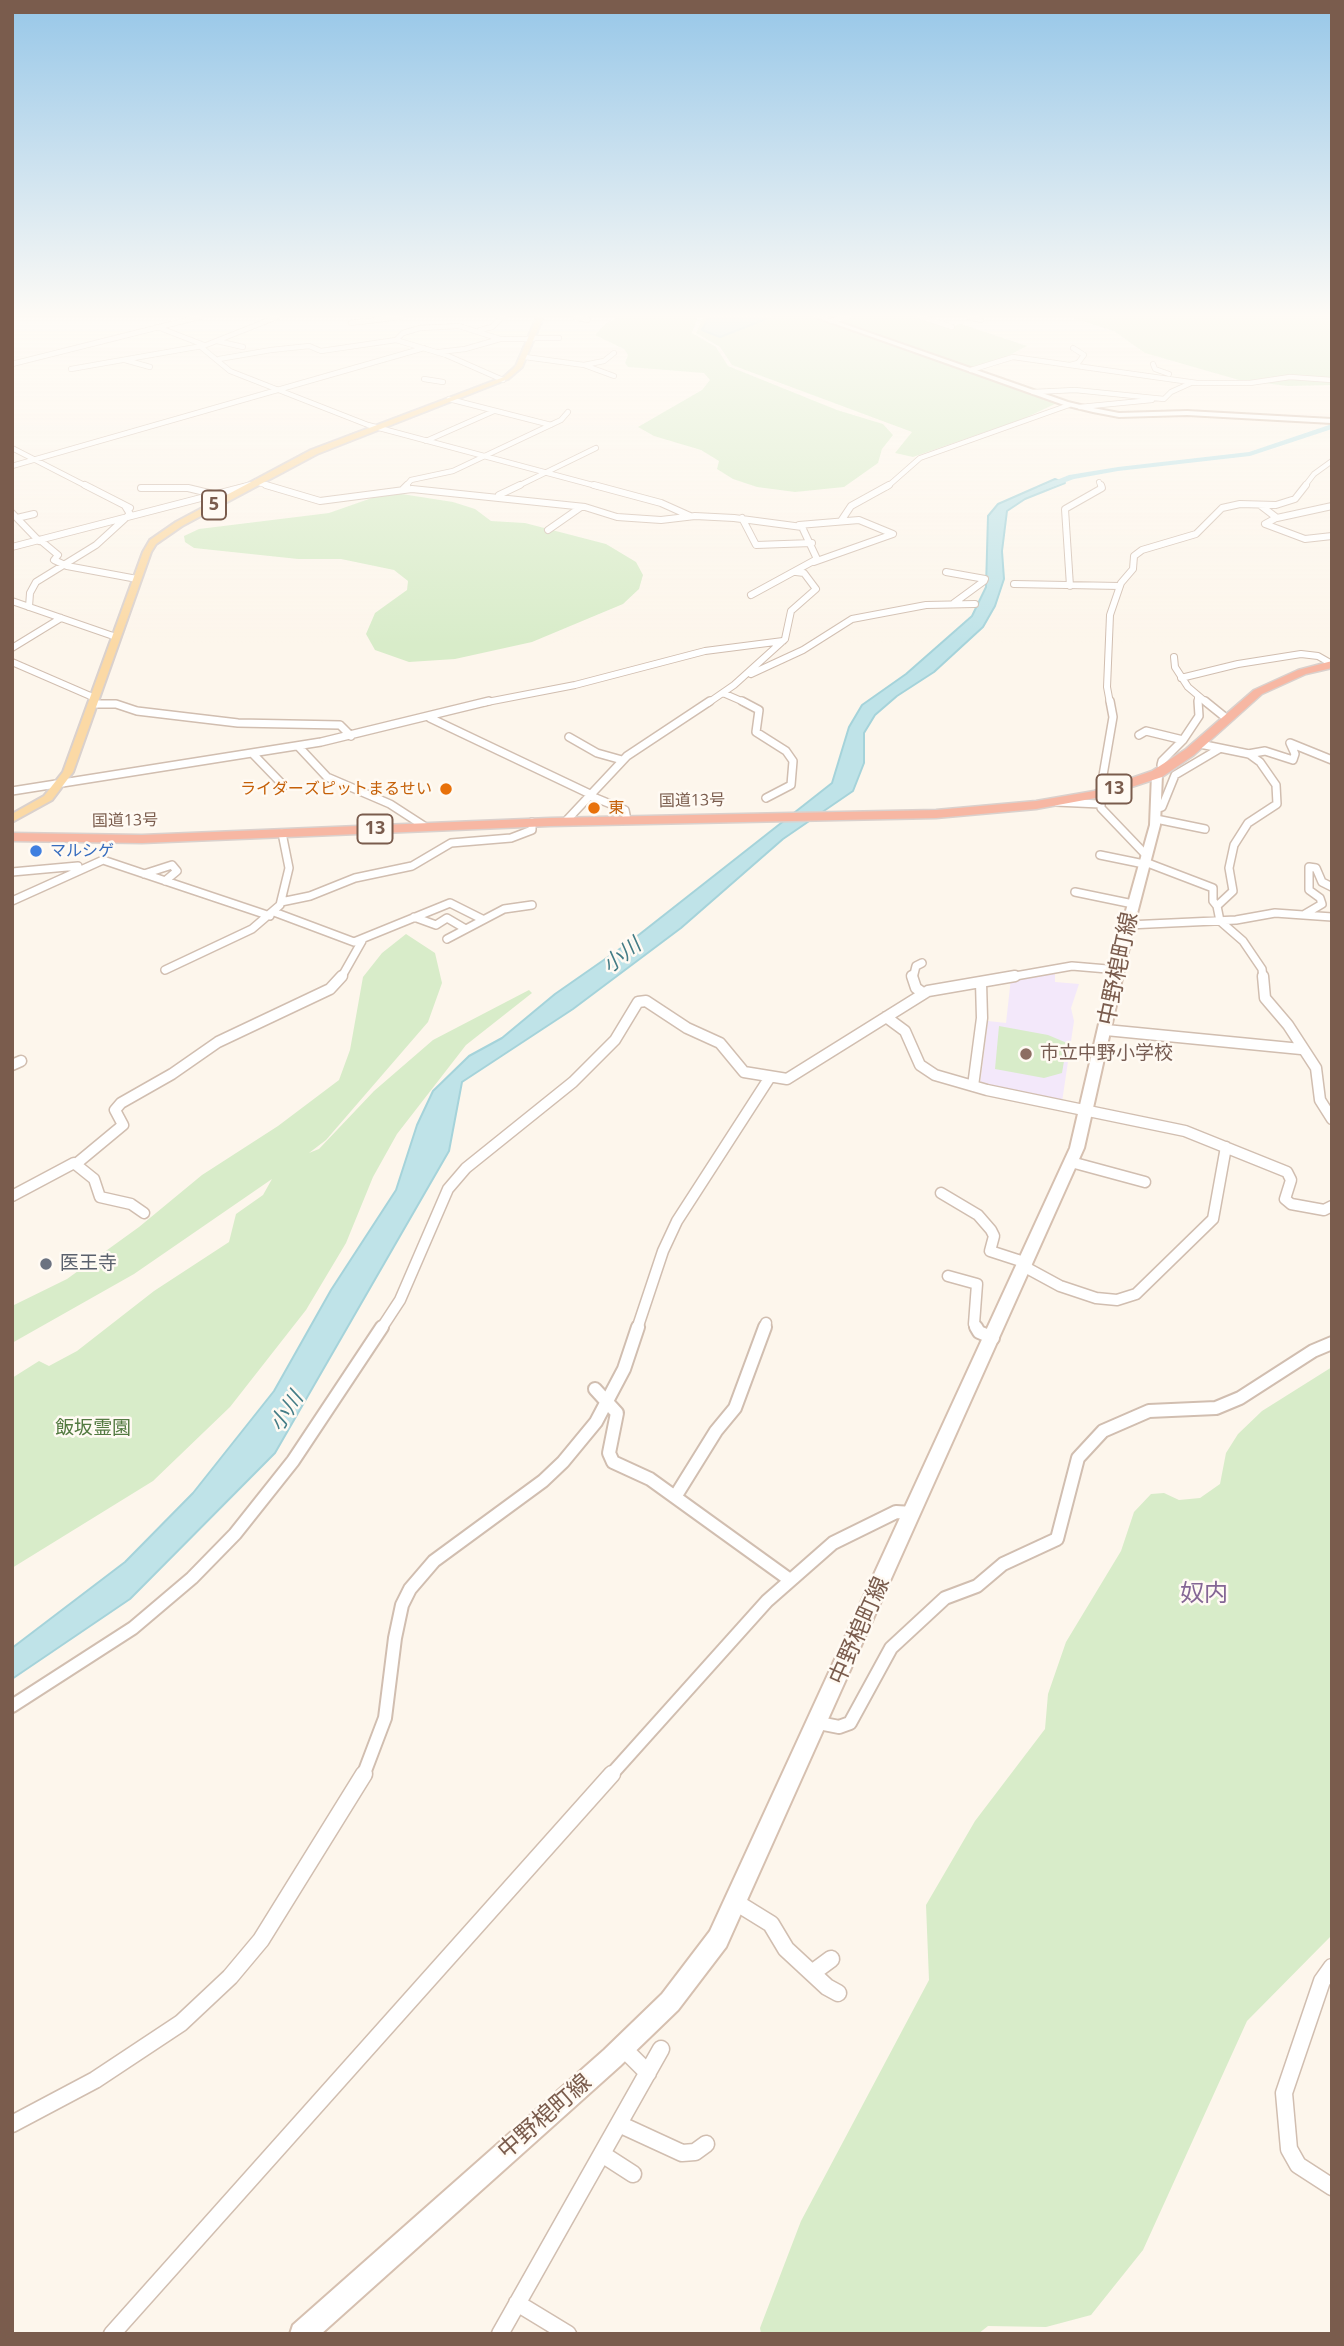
<!DOCTYPE html>
<html>
<head>
<meta charset="utf-8">
<style>
  body { margin:0 }
  #map { position:relative; width:1344px; height:2346px; overflow:hidden; background:#fdf6ec; font-family:"Open Sans",sans-serif }
  canvas { display:block }
  .frame { position:absolute; inset:0; border:14px solid #7a5c4d; pointer-events:none }
</style>
</head>
<body>
<div id="map">
<canvas width="1344" height="2346"></canvas>
<div class="frame"></div>
</div>
<script>
const context = document.querySelector('canvas').getContext('2d');
context.lineJoin = 'round';
function fillPath(path, color) { context.fillStyle = color; context.fill(path, 'evenodd'); }
const poly = rows => new Path2D(rows.map(r => 'M' + r).join(''));
function stroke(path, color, width, dash) { context.strokeStyle = color; context.lineWidth = width; context.lineCap = dash ? 'butt' : 'round'; context.setLineDash(dash || []); context.stroke(path); }
function write(font, color, halo, rows, align = 'center') {
  context.font = font + ' "Open Sans","Noto Sans JP",sans-serif'; context.lineWidth = 5; context.setLineDash([]); context.textBaseline = 'middle'; context.strokeStyle = halo; context.fillStyle = color; for (const [text, x, y, turn = 0] of rows) {
    context.save(); context.translate(x, y); context.rotate((+turn || 0) * Math.PI / 180); context.textAlign = isNaN(turn) ? turn : align; if (halo) context.strokeText(text, 0, 0); context.fillText(text, 0, 0); context.restore();
  }
}
fillPath(poly([
  [1055,970,1055,982,1079,984,1071,1008,1074,1021,1062,1102,980,1084,988,1021,1006,1023,1011,978]
]), '#f3e8fa');
fillPath(poly([
  [619,317,694,317,697,319,692,333,716,347,728,366,837,410,883,424,893,435,882,449,878,463,844,487,795,492,757,487,733,479,717,469,719,461,701,450,654,436,638,427,702,390,710,380,704,373,628,367,625,363,628,355,624,349,595,335,605,324],
  [703,317,814,317,830,322,852,317,918,317,949,327,961,324,1027,346,998,361,966,371,1057,403,1023,419,913,457,895,453,912,432,732,365,720,347,696,333],
  [1070,317,1332,317,1332,385,1288,386,1239,380,1145,353,1114,331],
  [389,492,453,502,475,509,491,521,525,523,606,544,636,562,643,575,639,589,623,604,532,642,455,659,409,662,375,650,366,634,375,613,407,590,408,581,394,570,341,559,298,559,194,548,185,542,184,536,199,529,329,513],
  [406,934,435,953,442,983,428,1022,326,1140,309,1153,319,1149,374,1091,433,1040,529,990,532,993,466,1045,397,1134,373,1177,346,1243,306,1310,230,1407,153,1481,12,1568,12,1378,39,1361,49,1366,77,1351,154,1291,229,1242,236,1214,263,1195,272,1179,134,1274,12,1343,12,1306,67,1279,139,1227,202,1175,278,1126,339,1080,350,1050,363,977,382,953],
  [999,1026,1048,1035,1067,1043,1062,1073,1044,1078,995,1069],
  [1332,1367,1332,1935,1247,2021,1143,2250,1091,2315,1046,2327,988,2326,978,2334,761,2334,760,2328,801,2221,929,1980,926,1905,975,1821,1045,1729,1048,1694,1066,1642,1121,1551,1134,1512,1151,1494,1164,1493,1179,1500,1200,1498,1220,1484,1226,1453,1238,1434,1262,1411]
]), '#d8ecc9');
const water = poly([
  [709,317,771,317,720,337,702,330,709,317],
  [1055,479,1065,483,1025,499,1007,511,1002,551,1004,579,995,606,983,627,934,672,897,696,875,715,864,733,864,763,853,791,783,839,681,928,573,1009,462,1082,449,1151,275,1453,130,1599,12,1679,12,1648,125,1562,193,1493,274,1391,331,1290,396,1190,417,1125,433,1091,469,1056,502,1038,555,994,631,941,832,783,849,727,862,705,906,674,972,616,986,587,988,516,998,504,1055,479]
]);
fillPath(water, '#bfe3e8');
stroke(water, '#a5d3da', 2);
fillPath(poly([
  [12,317,20,317,12,320,12,317],
  [1332,424,1332,429,1250,456,1118,471,1074,479,1041,491,1037,488,1069,475,1118,467,1249,452,1332,424]
]), '#bfe3e8');
const streetFar5 = poly([
  [277,317,201,347,230,371,368,425,600,487],
  [575,317,588,320],
  [921,317,952,327],
  [970,317,981,320],
  [831,321,848,317],
  [351,323,400,317],
  [160,328,204,345],
  [480,330,492,327,503,317],
  [533,338,559,338],
  [500,339,533,339],
  [396,340,403,333,420,328,459,326,500,339,465,349,439,352],
  [217,341,243,347],
  [525,357,584,365,604,361,614,353],
  [219,359,271,350,309,346,321,351,396,340,446,355,503,380],
  [125,360,150,367],
  [12,364,199,317],
  [1153,364,1155,369,1169,374],
  [584,365,614,376],
  [1070,365,1078,363,1084,355,1073,348],
  [71,369,202,346],
  [971,370,1013,357,1197,383,1250,383,1290,377,1332,380],
  [424,379,443,382],
  [1033,392,1075,390,1164,399,1171,392,1191,383],
  [449,399,551,425],
  [1080,407,1152,400],
  [426,441,494,411],
  [12,448,88,487],
  [12,466,424,348],
  [256,482,272,487],
  [1099,482,1101,487],
  [244,487,251,485],
  [405,487,411,480,453,471,561,420,568,412],
  [516,487,596,448],
  [887,487,920,458,1069,405],
  [1304,487,1314,474,1332,461]
]);
const streetFar4 = poly([
  [85,485,130,508],
  [266,485,320,501,412,489,585,507,617,517,661,520,695,516,734,518,802,527,817,559,751,595],
  [594,485,661,503,690,516],
  [141,488,188,488,213,494],
  [403,489,407,485],
  [499,495,520,485],
  [1260,505,1277,518,1332,506],
  [12,513,39,541],
  [17,518,34,514],
  [742,518,756,545,812,543],
  [1276,518,1265,524,1305,539,1332,536],
  [841,521,851,506,889,485],
  [799,525,859,520,893,534,814,562],
  [548,530,581,507],
  [40,540,58,555,54,560,67,566,137,579],
  [12,547,251,485],
  [946,572,985,579],
  [1014,584,1120,586],
  [1070,586,1065,509,1102,488,1101,485],
  [12,601,116,637],
  [954,603,984,581],
  [29,607,30,593,36,582,96,545,130,514,125,506],
  [12,648,61,618],
  [1174,657,1175,667,1188,687,1207,703],
  [12,662,95,698],
  [751,674,803,650,852,619,926,605,975,604],
  [1181,678,1238,664,1301,654,1318,656,1332,664],
  [723,693,746,703],
  [1198,697,1198,703],
  [482,703,575,685,705,651,783,641],
  [708,703,734,685,785,639,791,611,816,589,804,573,796,572],
  [1110,703,1107,687,1110,615,1121,583,1133,569,1134,556,1142,550,1196,534,1222,508,1240,504,1276,505,1295,499,1306,485]
]);
const streetFar3 = poly([
  [742,701,759,710,756,732,786,751,793,761,791,785,766,798],
  [1205,701,1226,718],
  [93,704,116,704,137,711,238,723,340,725,351,736],
  [430,718,592,795],
  [1139,735,1146,731,1183,740],
  [569,737,597,753,622,760],
  [1200,744,1249,754,1260,762,1276,785,1277,804,1248,823,1234,845,1229,868,1233,891,1217,906,1220,921,1243,941,1262,969,1263,978],
  [298,746,327,777,390,804,424,826],
  [253,754,284,786],
  [1248,754,1265,751,1293,760,1295,754,1290,743,1332,760],
  [1166,769,1161,765,1162,761,1183,740,1199,716,1198,701],
  [1101,787,1113,717,1110,701],
  [12,791,321,742,489,701],
  [591,796,625,810,627,820],
  [1101,796,1101,808,1146,855],
  [1056,802,1100,804],
  [1156,809,1162,807,1175,775,1219,749],
  [1156,819,1205,829],
  [566,821,627,756,710,701],
  [1100,855,1144,864],
  [1145,862,1213,888,1213,901,1217,906],
  [12,872,78,866],
  [144,874,172,865,177,871,165,881],
  [1075,892,1133,904],
  [12,901,103,860,270,916],
  [281,902,310,896,355,878,412,866,451,843,511,838,532,830,532,822],
  [274,912,354,942,450,903,482,919],
  [1305,914,1322,904,1320,898,1309,890,1309,867,1316,868,1322,882,1332,887],
  [414,917,436,925,447,918,464,928],
  [1128,925,1236,920,1275,913,1332,917],
  [447,939,504,909,532,905],
  [165,970,252,929,280,905,289,868,282,833],
  [341,978,362,941],
  [913,978,916,966,922,963],
  [1004,978,1072,966,1119,970]
]);
const streetFar2 = poly([
  [912,976,916,988,923,993],
  [1263,976,1265,998,1288,1025,1316,1068,1320,1100,1332,1119],
  [886,1017,905,1031,920,1065,935,1075,987,1090,1185,1131,1287,1172,1291,1180,1285,1199,1291,1204,1324,1210,1332,1206],
  [1106,1030,1301,1049],
  [12,1065,21,1061],
  [973,1086,982,1018,981,982],
  [1071,1162,1145,1182],
  [76,1164,123,1125,115,1110,121,1103,172,1074,218,1042,330,989,342,976],
  [941,1193,978,1215,991,1230,994,1236,990,1251,1027,1263],
  [12,1196,74,1163,94,1179,100,1197,131,1204,144,1213],
  [1025,1267,1060,1286,1096,1298,1117,1300,1136,1294,1213,1219,1226,1147],
  [948,1276,977,1284,974,1324,977,1329],
  [381,1329,400,1300,448,1189,466,1168,573,1082,615,1040,638,1002,646,1001,687,1028,720,1043,744,1072,787,1079,928,991,1015,976],
  [637,1329,663,1251,677,1221,770,1077],
  [764,1329,766,1323]
]);
const streetFar1 = poly([
  [976,1327,979,1332,993,1338],
  [595,1389,617,1413,609,1453,613,1462,650,1479,790,1580],
  [675,1497,716,1431,735,1408,765,1327],
  [12,1706,133,1628,192,1578,235,1534,293,1461,382,1327],
  [819,1723,839,1727,850,1723,891,1648,945,1598,977,1586,1003,1564,1057,1539,1078,1458,1103,1431,1149,1411,1216,1408,1240,1398,1313,1351,1332,1343],
  [363,1776,385,1718,395,1638,402,1605,410,1589,434,1561,543,1481,563,1462,596,1422,624,1369,638,1327],
  [610,1776,767,1601,833,1543,896,1512,913,1513]
]);
const street = poly([
  [737,1903,771,1924,786,1949,827,1987,838,1993],
  [1332,1967,1322,1981,1284,2093,1289,2149,1298,2165,1332,2187],
  [812,1973,831,1959],
  [623,2048,648,2073],
  [12,2124,95,2080,181,2023,230,1977,261,1940,364,1774],
  [619,2124,682,2153,695,2152,706,2144],
  [602,2154,633,2174],
  [517,2303,568,2334],
  [112,2334,612,1774],
  [500,2334,661,2049]
]);
const secondary = poly([
  [816,317,824,317,1068,402,1093,408,1119,413,1187,411,1332,419,1332,423,1187,415,1119,417,1093,412,1064,405,816,317],
  [1157,771,1162,774,1160,825,1134,925,1084,1148,726,1947,678,2010,620,2066,321,2334,290,2334,293,2325,604,2050,662,1994,710,1931,1070,1148,1122,925,1150,825,1152,774,1157,771]
]);
const primary = poly([
  [537,317,543,317,522,367,508,379,317,454,182,526,156,544,151,552,73,772,52,800,12,822,12,814,44,796,63,772,143,552,150,540,176,522,311,450,504,377,516,366,537,317]
]);
const highway = poly([
  [1332,661,1332,668,1306,674,1262,694,1194,755,1162,777,1101,797,1036,809,936,818,550,826,142,843,12,841,12,833,142,835,550,818,936,810,1036,801,1094,791,1152,771,1186,749,1254,690,1298,670,1332,661]
]);
stroke(streetFar5, '#d1beb0', 6);
stroke(streetFar4, '#d1beb0', 8);
stroke(streetFar3, '#d1beb0', 10);
stroke(streetFar2, '#d1beb0', 13);
stroke(streetFar1, '#d1beb0', 16);
stroke(street, '#d1beb0', 19);
stroke(secondary, '#d6c0b0', 4);
stroke(primary, '#dad1cd', 4);
stroke(highway, '#dad1cd', 3);
stroke(streetFar5, '#fff', 4.5);
stroke(streetFar4, '#fff', 6);
stroke(streetFar3, '#fff', 7);
stroke(streetFar2, '#fff', 10);
stroke(streetFar1, '#fff', 12);
stroke(street, '#fff', 16);
fillPath(secondary, '#fff');
fillPath(primary, '#fbd9a5');
fillPath(highway, '#f7b7a3');
const sky = context.createLinearGradient(0, 0, 0, 645);
sky.addColorStop(0, '#97c7e8');
sky.addColorStop(0.49, '#fefbf6');
sky.addColorStop(1, '#fefbf600');
context.fillStyle = sky;
context.fillRect(0, 0, 1344, 645);
for (const [x, y, r, color] of [
  [446,789,7,"#e8710a"],
  [594,808,7,"#e8710a"],
  [36,851,7,"#3f7fe0"],
  [1026,1054,7,"#8d6e63"],
  [46,1264,7,"#6b7280"]
]) { const dot = new Path2D(); dot.arc(x, y, r, 0, 2 * Math.PI); context.fillStyle = color; context.fill(dot); stroke(dot, '#fffaf3', 2.5); }
write('16px', '#c56008', '#fffaf3', [
  ["ライダーズピットまるせい",432,789],
  ["東",608,808,"left"]
], 'right');
write('16px', '#7a5c4d', '#fffaf3', [
  ["国道13号",692,801,-1],
  ["国道13号",125,821,-1]
]);
write('16px', '#366cbe', '#fffaf3', [
  ["マルシゲ",50,851]
], 'left');
for (const [x, y, w] of [
  [214,505,24],
  [1114,789,35],
  [375,829,35]
]) { const box = new Path2D(); box.roundRect(x - w / 2, y - 14.5, w, 29, 5); context.fillStyle = '#fffaf3'; context.fill(box); stroke(box, '#7a5c4d', 2); }
write('bold 18px', '#7a5c4d', null, [
  ["5",214,505],
  ["13",1114,789],
  ["13",375,829]
]);
write('19px', '#785e54', '#fffaf3', [
  ["市立中野小学校",1040,1054]
], 'left');
write('19px', '#5b616d', '#fffaf3', [
  ["医王寺",60,1264]
], 'left');
write('19px', '#537a41', '#fffaf3', [
  ["飯坂霊園",93,1429]
]);
write('italic 21px', '#437c86', '#fffaf3', [
  ["小川",622,956,-38],
  ["小川",287,1412,-57]
]);
write('23px', '#7a5c4d', '#fffaf3', [
  ["中野梍町線",1119,969,-78],
  ["中野梍町線",860,1631,-66],
  ["中野梍町線",545,2117,-41]
]);
write('24px', '#846695', '#fffaf3', [
  ["奴内",1204,1594]
]);
</script>
</body>
</html>
